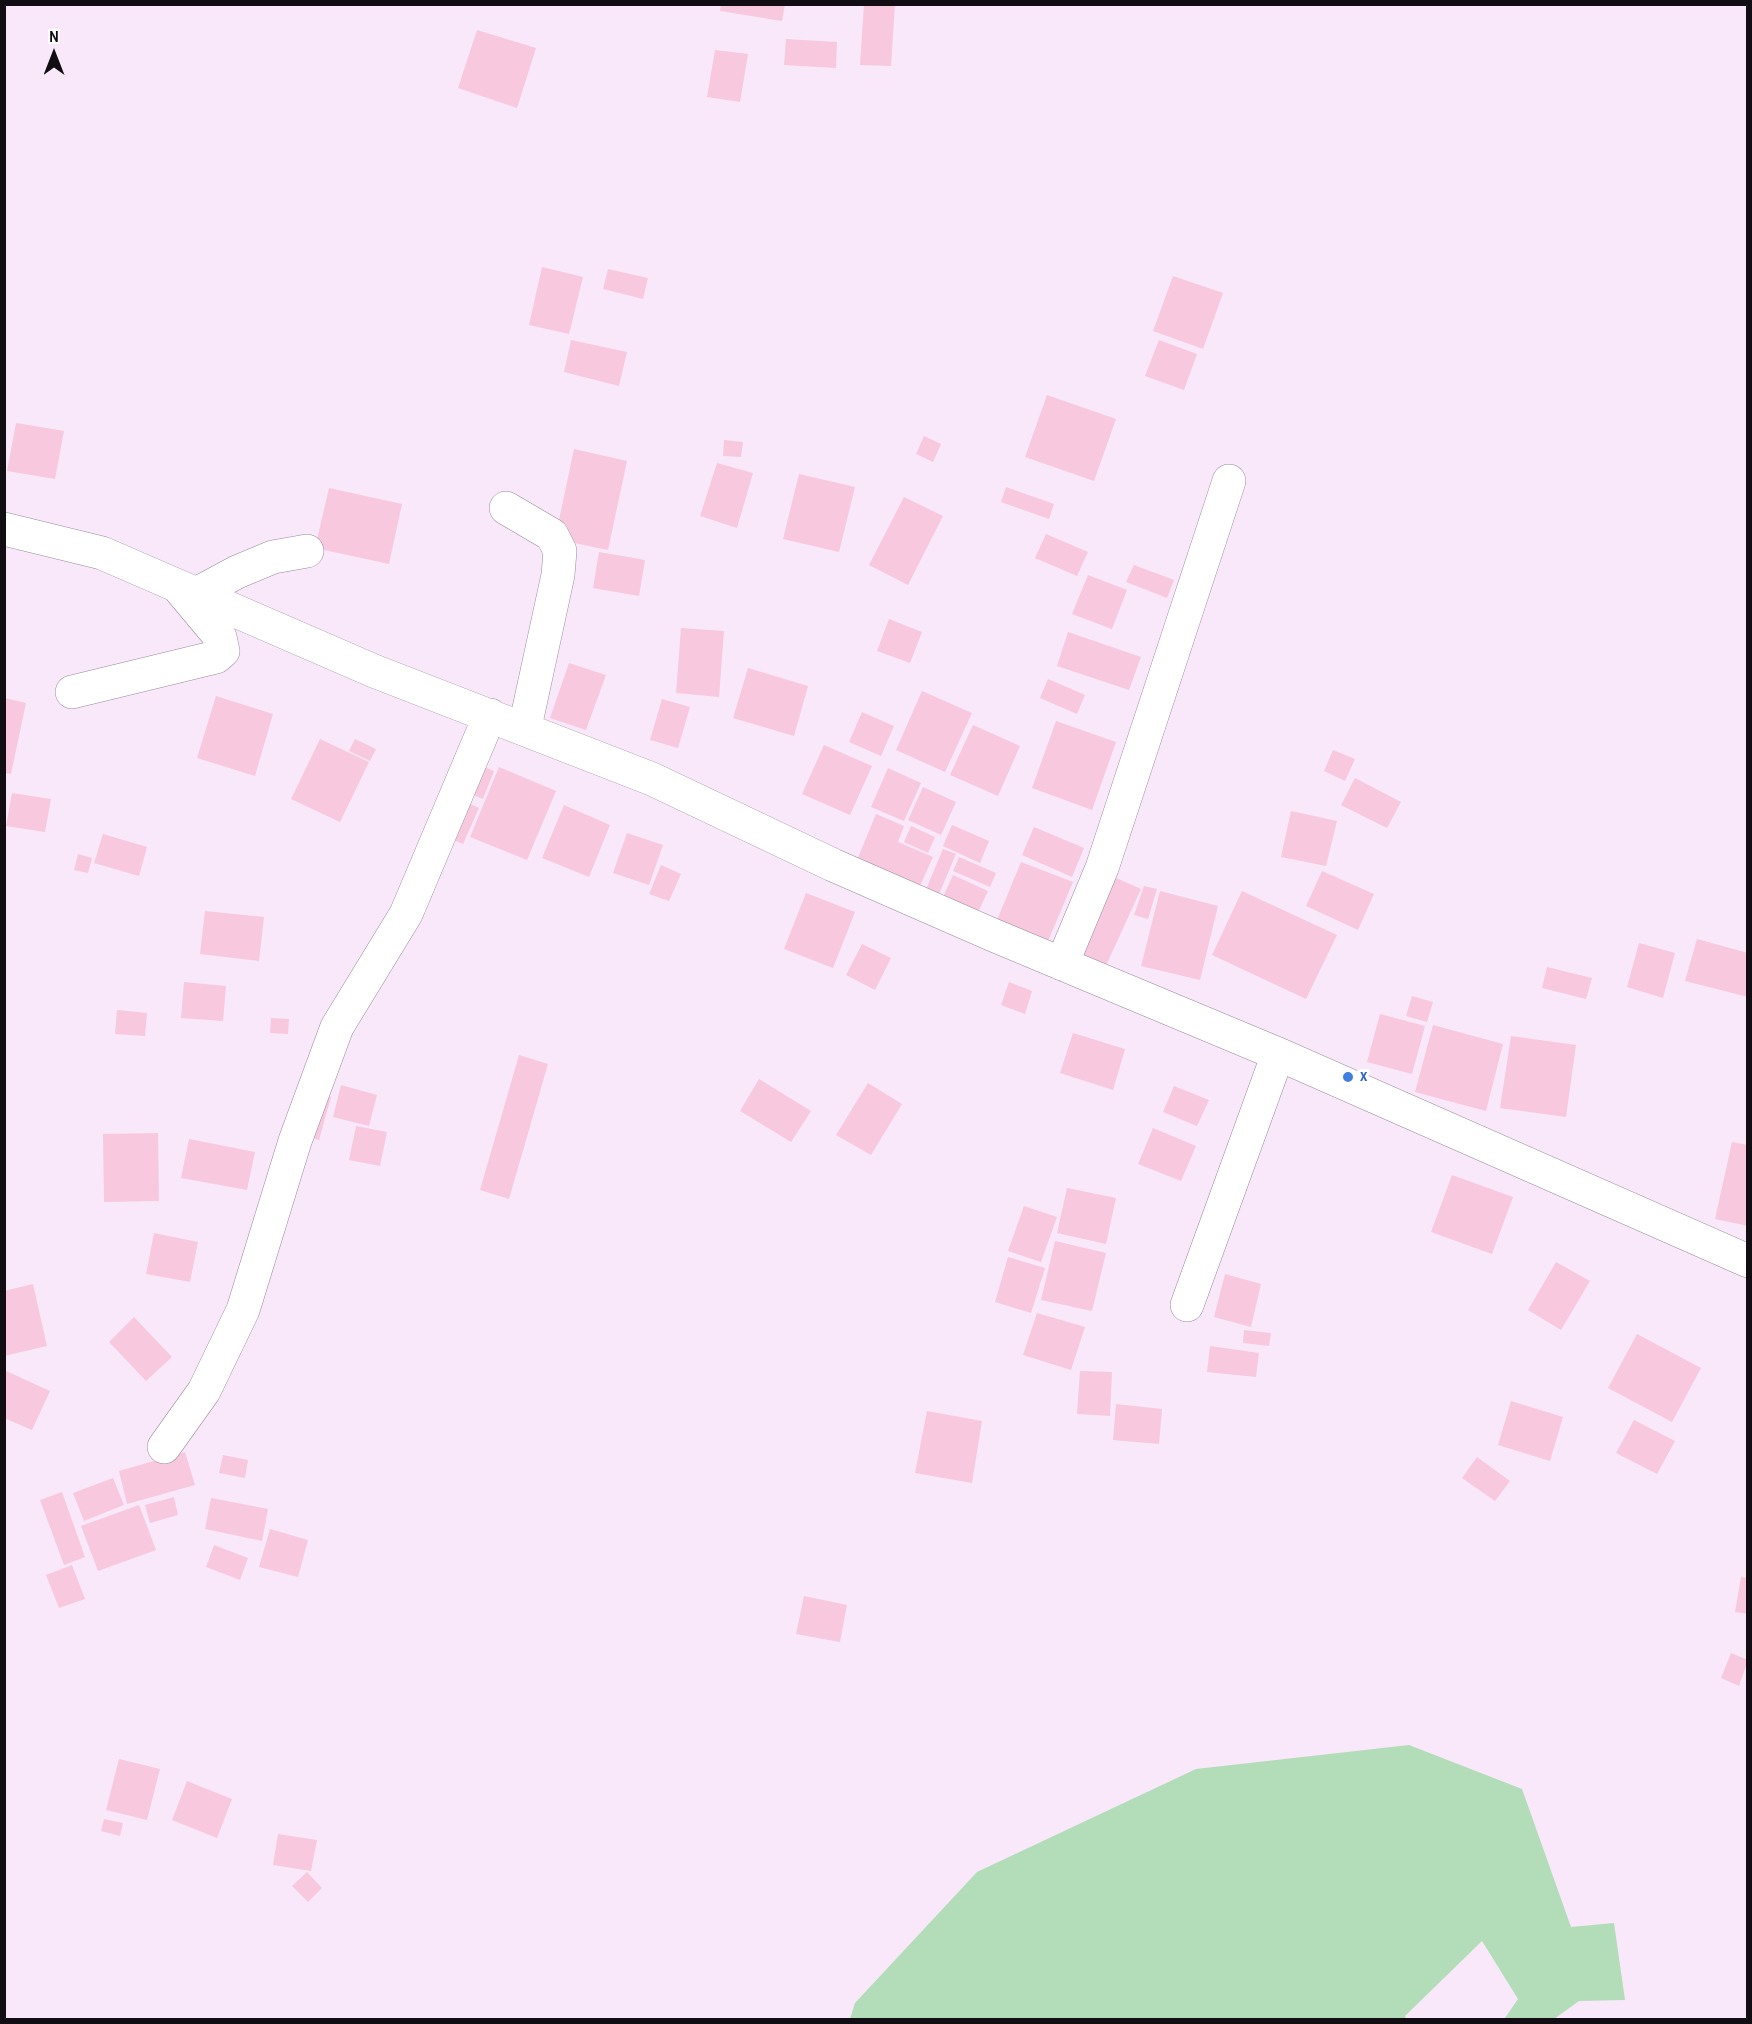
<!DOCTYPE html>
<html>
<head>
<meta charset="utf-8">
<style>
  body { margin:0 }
  #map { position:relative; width:1752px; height:2024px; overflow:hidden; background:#f8e8fa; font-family:"Archivo Narrow",sans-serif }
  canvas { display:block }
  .frame { position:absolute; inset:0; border:6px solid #120d13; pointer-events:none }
  .north { position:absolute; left:24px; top:24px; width:60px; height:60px; -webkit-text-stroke:4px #fff; paint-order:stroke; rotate:0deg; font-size:16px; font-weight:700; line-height:24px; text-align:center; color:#120d13 }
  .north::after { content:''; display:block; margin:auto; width:21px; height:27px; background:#120d13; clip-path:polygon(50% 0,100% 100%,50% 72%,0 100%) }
</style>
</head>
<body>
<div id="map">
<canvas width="1752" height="2024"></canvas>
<div class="frame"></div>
<div class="north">N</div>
</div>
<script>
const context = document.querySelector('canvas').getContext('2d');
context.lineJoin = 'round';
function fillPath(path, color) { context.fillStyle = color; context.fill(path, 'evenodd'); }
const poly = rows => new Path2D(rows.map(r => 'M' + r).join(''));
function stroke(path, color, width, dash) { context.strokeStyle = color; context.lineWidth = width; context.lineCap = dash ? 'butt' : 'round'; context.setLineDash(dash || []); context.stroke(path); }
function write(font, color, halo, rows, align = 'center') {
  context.font = font + ' "Archivo Narrow",sans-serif'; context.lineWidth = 6; context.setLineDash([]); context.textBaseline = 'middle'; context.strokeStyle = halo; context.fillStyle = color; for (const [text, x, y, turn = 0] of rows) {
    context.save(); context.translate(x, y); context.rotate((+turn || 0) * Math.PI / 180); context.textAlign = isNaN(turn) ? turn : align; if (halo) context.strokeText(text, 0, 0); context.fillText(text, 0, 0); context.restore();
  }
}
fillPath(poly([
  [1409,1745,1522,1789,1571,1927,1614,1923,1625,2000,1579,2001,1554,2019,1508,2019,1505,2018,1518,1999,1482,1941,1405,2016,1406,2019,850,2019,855,2003,977,1872,1196,1769]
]), '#b2ddb8');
fillPath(poly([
  [721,4,785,4,782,21,720,11],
  [864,4,895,4,891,66,860,65],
  [477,30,536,48,517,108,458,88],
  [786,39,837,42,836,68,784,65],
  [715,50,748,54,740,102,707,97],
  [542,267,583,277,569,334,529,325],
  [608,269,648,278,643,299,603,289],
  [1173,276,1223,293,1203,349,1153,331],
  [571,340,627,352,619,386,564,372],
  [1159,340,1197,354,1184,390,1145,376],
  [1047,395,1116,419,1094,481,1025,457],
  [16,423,64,431,55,479,7,471],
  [924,436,941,444,933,462,916,454],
  [724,440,743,442,741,457,723,456],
  [574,449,627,461,608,550,555,539],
  [717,463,753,473,737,528,700,516],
  [799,474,855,487,839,552,783,539],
  [1006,487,1054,504,1049,519,1001,502],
  [329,488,402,504,389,564,315,548],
  [904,497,943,516,908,585,869,565],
  [1046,534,1088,552,1077,576,1035,558],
  [599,552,645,560,639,596,593,588],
  [1134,565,1174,580,1167,598,1126,582],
  [1088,575,1127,590,1112,629,1072,614],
  [889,619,922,632,910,663,877,651],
  [681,628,724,631,719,697,676,693],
  [1068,632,1141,657,1129,690,1057,666],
  [569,663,606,675,586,730,550,718],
  [748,668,808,686,794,736,733,718],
  [1048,679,1085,695,1077,714,1040,698],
  [922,691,972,713,945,772,896,750],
  [216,696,273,714,255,776,197,758],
  [5,698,26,703,11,774,5,773],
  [662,699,690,707,678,748,650,740],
  [862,712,894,726,881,756,849,742],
  [1056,721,1116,742,1092,810,1032,788],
  [973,725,1020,746,998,796,950,775],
  [320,739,369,762,340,822,291,799],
  [355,739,376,749,370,761,349,751],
  [824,745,872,766,850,815,802,794],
  [1333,750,1355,759,1345,781,1324,771],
  [472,762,494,771,483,799,461,790],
  [499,767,556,791,527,860,470,837],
  [888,768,921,783,904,821,871,807],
  [1355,778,1401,802,1387,828,1341,805],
  [923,787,956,802,941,835,908,820],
  [12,793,51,799,45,832,6,826],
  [459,799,479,808,463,844,442,835],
  [564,805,610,825,589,877,542,858],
  [1291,811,1337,821,1326,866,1281,857],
  [876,814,904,826,898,842,933,857,915,897,852,872],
  [952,825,989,841,980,863,943,846],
  [911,826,935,837,928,853,904,842],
  [1034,827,1084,848,1072,877,1022,855],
  [627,833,663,845,649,885,613,873],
  [103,834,147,847,139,876,94,863],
  [943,849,956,854,934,906,921,901],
  [78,854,92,858,88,873,74,870],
  [959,857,996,873,990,887,953,871],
  [1021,862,1073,882,1048,941,997,920],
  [661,865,681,874,669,901,649,894],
  [1322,871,1374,894,1358,930,1306,906],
  [953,875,988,891,973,923,938,908],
  [1114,877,1141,889,1104,970,1077,958],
  [1144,886,1157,889,1148,919,1134,915],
  [1160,891,1218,906,1200,980,1141,966],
  [1242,891,1337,935,1306,999,1212,955],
  [806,893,855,912,833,968,784,949],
  [205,911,264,917,259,961,200,954],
  [1697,939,1748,953,1748,997,1685,981],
  [1639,943,1675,953,1663,998,1627,987],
  [862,944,891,958,875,990,846,975],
  [1547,967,1592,978,1586,999,1542,988],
  [184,982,226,986,223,1021,181,1018],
  [1009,982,1032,991,1025,1014,1001,1005],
  [1412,996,1433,1002,1427,1022,1406,1016],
  [117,1010,147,1013,145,1036,115,1034],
  [1380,1014,1425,1026,1412,1074,1367,1062],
  [271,1018,289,1019,288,1034,270,1033],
  [1433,1025,1503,1044,1486,1111,1415,1092],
  [1073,1033,1125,1049,1113,1090,1060,1073],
  [1511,1036,1576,1045,1566,1117,1500,1108],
  [519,1055,548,1064,509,1199,480,1190],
  [759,1079,811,1111,791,1142,740,1111],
  [868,1083,902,1104,871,1155,836,1135],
  [341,1085,377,1095,369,1126,333,1117],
  [1174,1086,1209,1100,1197,1126,1163,1112],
  [318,1093,331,1097,319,1140,305,1136],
  [356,1126,387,1132,380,1166,349,1160],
  [1153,1128,1196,1146,1181,1181,1138,1164],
  [158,1133,159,1201,104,1202,103,1134],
  [189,1139,255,1152,247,1190,181,1178],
  [1732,1142,1748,1145,1748,1226,1715,1219],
  [1452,1175,1513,1197,1492,1254,1431,1232],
  [1067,1188,1116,1198,1106,1244,1057,1233],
  [1024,1206,1057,1217,1041,1262,1008,1251],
  [154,1233,198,1242,190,1282,146,1274],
  [1055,1241,1106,1253,1092,1311,1041,1300],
  [1008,1257,1045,1268,1031,1313,995,1302],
  [1556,1262,1590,1281,1561,1330,1528,1310],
  [1225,1274,1261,1284,1251,1327,1214,1317],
  [33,1284,47,1346,4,1356,4,1291],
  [1037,1313,1085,1327,1071,1370,1023,1355],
  [134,1317,172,1357,146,1381,109,1342],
  [1244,1330,1271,1333,1269,1346,1243,1343],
  [1637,1334,1701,1368,1672,1422,1608,1388],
  [1210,1346,1259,1353,1256,1377,1207,1372],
  [4,1370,50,1391,32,1430,4,1418],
  [1080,1371,1112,1372,1110,1416,1077,1414],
  [1511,1401,1563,1417,1550,1461,1498,1445],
  [1116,1404,1162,1409,1159,1444,1113,1440],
  [927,1411,982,1421,972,1483,915,1473],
  [1634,1420,1675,1441,1657,1474,1616,1453],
  [185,1452,195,1485,127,1504,119,1471],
  [223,1455,248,1460,245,1478,219,1473],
  [1477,1457,1510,1481,1495,1501,1462,1478],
  [113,1478,124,1505,84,1521,73,1493],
  [62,1492,85,1557,64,1565,40,1500],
  [174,1497,178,1515,150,1523,145,1505],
  [211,1498,268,1509,262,1541,205,1529],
  [139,1505,156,1550,98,1571,81,1526],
  [270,1529,308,1540,298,1577,259,1567],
  [214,1545,248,1558,240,1580,206,1567],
  [72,1565,85,1599,59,1608,46,1575],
  [1741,1577,1748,1578,1748,1614,1735,1612],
  [804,1596,847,1605,840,1642,796,1634],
  [1731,1653,1748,1660,1739,1686,1721,1678],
  [119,1759,160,1769,147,1820,106,1810],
  [187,1781,232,1799,217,1838,172,1820],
  [104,1819,123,1823,120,1836,101,1831],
  [278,1834,317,1840,311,1871,273,1865],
  [307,1872,322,1888,308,1902,292,1886]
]), '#f8c8de');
const minor = poly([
  [506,508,552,535,560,551,558,575,525,727],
  [4,529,102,553,374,671,652,779,833,865,993,935,1278,1054,1748,1261],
  [198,593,237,572,273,557,307,551],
  [72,692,216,657,223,651,220,637,179,588],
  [1062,964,1102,868,1229,481],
  [1187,1305,1278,1054],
  [164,1447,204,1391,243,1310,295,1141,337,1027,406,914,490,715]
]);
stroke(minor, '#988a9b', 34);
stroke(minor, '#fff', 33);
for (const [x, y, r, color] of [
  [1348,1077,6,"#3f7fe0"]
]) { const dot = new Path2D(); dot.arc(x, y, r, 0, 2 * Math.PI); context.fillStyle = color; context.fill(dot); stroke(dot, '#fff', 2); }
write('bold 16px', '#366cbe', '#fff', [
  ["x",1360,1077]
], 'left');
</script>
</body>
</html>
